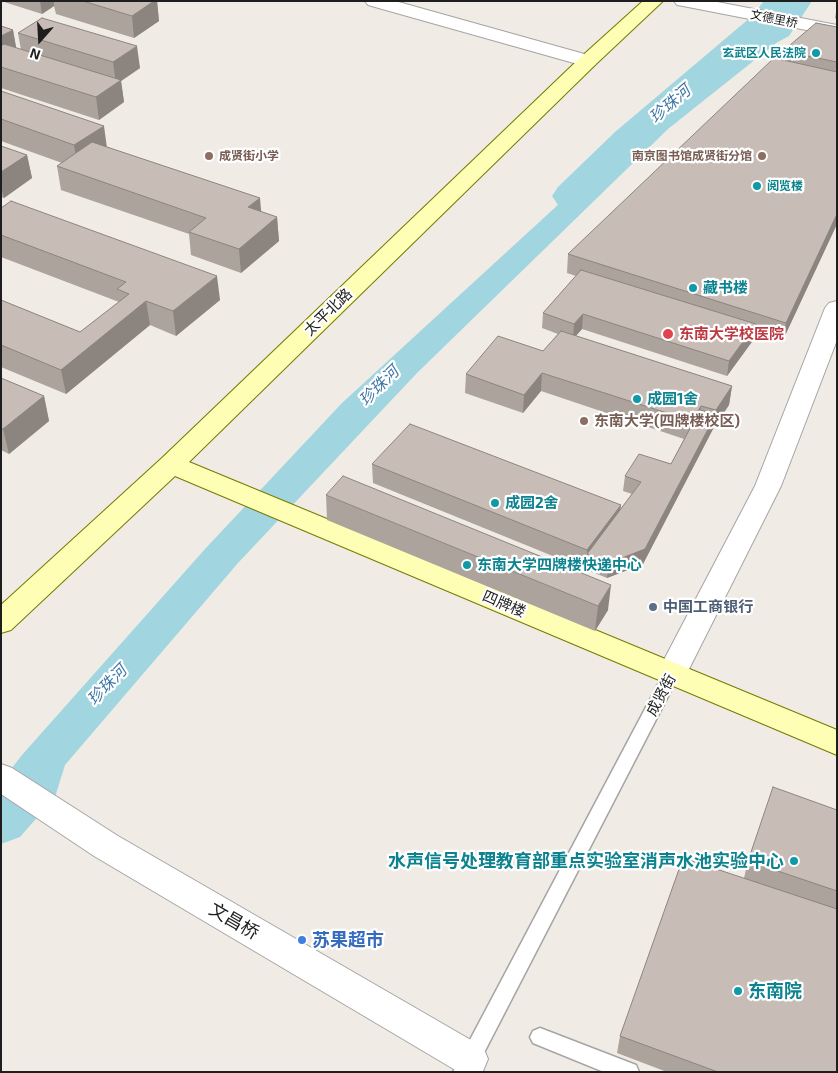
<!DOCTYPE html>
<html>
<head>
<meta charset="utf-8">
<style>
  body { margin:0 }
  #map { position:relative; width:838px; height:1073px; overflow:hidden; background:#f0ebe4; font-family:"Exo 2",sans-serif }
  canvas { display:block }
  .frame { position:absolute; inset:0; border:2px solid #1e1e1e; pointer-events:none }
  .north { position:absolute; left:15px; top:15px; width:50px; height:50px; -webkit-text-stroke:4px #fff; paint-order:stroke; rotate:199deg; font-size:14px; font-weight:700; line-height:20px; text-align:center; color:#1e1e1e }
  .north::after { content:''; display:block; margin:auto; width:18px; height:22px; background:#1e1e1e; clip-path:polygon(50% 0,100% 100%,50% 72%,0 100%) }
</style>
</head>
<body>
<div id="map">
<canvas width="838" height="1073"></canvas>
<div class="frame"></div>
<div class="north">N</div>
</div>
<script>
const context = document.querySelector('canvas').getContext('2d');
context.lineJoin = 'round';
function fillPath(path, color) { context.fillStyle = color; context.fill(path, 'evenodd'); }
const poly = rows => new Path2D(rows.map(r => 'M' + r).join(''));
function stroke(path, color, width, dash) { context.strokeStyle = color; context.lineWidth = width; context.lineCap = dash ? 'butt' : 'round'; context.setLineDash(dash || []); context.stroke(path); }
function write(font, color, halo, rows, align = 'center') {
  context.font = font + ' "Exo 2","Noto Sans SC",sans-serif'; context.lineWidth = 4.5; context.setLineDash([]); context.textBaseline = 'middle'; context.strokeStyle = halo; context.fillStyle = color; for (const [text, x, y, turn = 0] of rows) {
    context.save(); context.translate(x, y); context.rotate((+turn || 0) * Math.PI / 180); context.textAlign = isNaN(turn) ? turn : align; if (halo) context.strokeText(text, 0, 0); context.fillText(text, 0, 0); context.restore();
  }
}
fillPath(poly([
  [788,1,812,1,789,36,776,43,668,129,417,373,238,563,65,765,55,797,20,837,1,844,1,782,22,755,205,549,342,403,633,136,700,81,768,31]
]), '#a1d6e1');
fillPath(poly([
  [764,1,800,1,775,31,643,148,586,205,572,208,558,205,552,196,558,187,615,132,751,17,764,1]
]), '#a1d6e1');
const lane = poly([
  [671,669,677,671,679,675,474,1072,453,1072,663,675,665,671,671,669],
  [540,1028,636,1065,639,1072,604,1072,533,1043,530,1037,533,1031,540,1028]
]);
const street = poly([
  [365,1,395,1,595,57,597,61,595,65,588,67,581,65,368,5,365,1],
  [674,1,712,1,837,25,837,36,683,6,677,5,674,1],
  [837,301,837,340,781,486,682,683,671,686,660,683,656,675,755,486,825,308,829,303,837,301],
  [1,764,12,768,118,836,483,1047,488,1059,483,1071,457,1071,94,856,1,794,1,764]
]);
const secondary = poly([
  [643,1,663,1,595,65,189,462,837,730,837,755,175,476,11,630,1,633,1,605,162,458,581,57,643,1]
]);
stroke(lane, '#a5a5a5', 3);
stroke(street, '#a5a5a5', 2);
stroke(secondary, '#747b00', 2);
fillPath(lane, '#fff');
fillPath(street, '#fff');
fillPath(secondary, '#fefeb4');
fillPath(poly([
  [1,1,157,1,159,21,134,38,56,14,54,6,42,14],
  [837,7,837,19,835,18],
  [1,26,13,30,16,48,21,50,18,33,140,68,121,81,124,102,99,120,1,88],
  [837,27,837,224,782,342,755,333,754,339,727,376,582,329,576,336,732,386,729,405,713,429,643,564,607,578,373,483,372,464,621,505,620,510,632,494,623,491,625,476,671,464,684,439,541,391,523,413,465,393,466,374,543,351,558,334,542,328,543,313,576,276,567,273,568,254,781,60,783,51],
  [1,91,107,147,261,212,277,217,279,241,241,273,191,255,189,234,61,190,57,166,62,163,1,141],
  [1,146,27,155,32,178,4,198,1,197],
  [1,208,220,300,176,336,150,325,66,394,1,367,1,300,80,332,119,302,1,257],
  [1,378,44,396,49,421,9,454,1,450],
  [326,495,608,610,595,631,327,520],
  [837,810,837,1072,667,1072,617,1053,620,1036,744,878,748,861]
]), '#aca39d');
fillPath(poly([
  [40,1,54,1,54,6,42,14],
  [154,1,157,1,159,21,134,38,132,16],
  [13,30,17,52,1,61,1,36],
  [137,46,140,68,121,81,124,102,99,120,96,97,116,84,113,62],
  [104,126,107,148,78,168,74,145],
  [27,155,32,178,4,198,1,187,1,172],
  [260,198,262,221,248,207],
  [837,214,837,224,782,342,786,323],
  [277,217,279,241,241,273,239,249],
  [217,276,220,300,176,336,173,311],
  [146,301,150,325,66,394,61,370],
  [583,314,582,329,573,339,574,324],
  [756,324,754,339,727,376,729,361],
  [542,373,541,391,523,413,524,395],
  [732,386,729,405,713,429,643,564,607,578,609,563,716,414,716,410],
  [44,396,49,421,9,454,3,429],
  [701,406,698,425,689,440,692,421],
  [621,505,618,524,587,554,587,550],
  [611,585,608,610,595,631,598,606]
]), '#8c847f');
const building = poly([
  [83,1,154,1,132,16,83,1],
  [42,18,137,46,113,62,18,33,42,18],
  [816,23,837,27,837,62,783,51,816,23],
  [1,26,13,30,1,36,1,26],
  [4,44,121,80,96,97,1,67,1,46,4,44],
  [774,58,837,72,837,214,786,323,568,254,774,58],
  [1,91,104,126,74,145,1,119,1,91],
  [92,142,260,198,248,207,277,217,239,249,189,232,206,218,57,166,92,142],
  [1,146,27,155,1,172,1,146],
  [11,201,217,276,173,311,146,301,61,370,1,345,1,300,80,332,129,294,117,289,126,282,1,235,1,208,11,201],
  [581,270,756,324,729,361,583,314,574,324,543,313,581,270],
  [561,331,732,386,716,410,701,406,692,421,542,373,524,395,466,374,498,336,543,351,561,331],
  [1,378,44,396,3,429,1,428,1,378],
  [700,410,716,414,645,549,609,563,587,554,641,482,625,476,639,454,671,464,700,410],
  [410,424,621,505,587,550,372,464,410,424],
  [343,476,611,585,598,606,326,495,343,476],
  [773,787,837,810,837,891,748,861,773,787],
  [683,858,837,909,837,1072,718,1072,620,1036,683,858]
]);
fillPath(building, '#c8bdb6');
stroke(building, '#8c847f', 1);
for (const [x, y, r, color] of [
  [816,53,5,"#0f9aa8"],
  [209,156,5,"#8d6e63"],
  [762,156,5,"#8d6e63"],
  [757,186,5,"#0f9aa8"],
  [693,288,5,"#0f9aa8"],
  [668,334,6,"#e0444e"],
  [637,399,5,"#0f9aa8"],
  [584,421,5,"#8d6e63"],
  [495,503,5,"#0f9aa8"],
  [467,565,5,"#0f9aa8"],
  [653,607,5,"#5c6f8a"],
  [794,861,5,"#0f9aa8"],
  [302,940,5,"#3f7fe0"],
  [738,991,5,"#0f9aa8"]
]) { const dot = new Path2D(); dot.arc(x, y, r, 0, 2 * Math.PI); context.fillStyle = color; context.fill(dot); stroke(dot, '#fff', 2); }
write('12px', '#1e1e1e', '#fff', [
  ["文德里桥",774,19,11]
]);
write('bold 12px', '#0d838f', '#fff', [
  ["玄武区人民法院",806,53],
  ["阅览楼",767,186,"left"]
], 'right');
write('bold 12px', '#785e54', '#fff', [
  ["成贤街小学",219,156],
  ["南京图书馆成贤街分馆",752,156,"right"]
], 'left');
write('bold 15px', '#0d838f', '#fff', [
  ["藏书楼",703,288],
  ["成园1舍",647,399],
  ["成园2舍",505,503],
  ["东南大学四牌楼快递中心",477,565]
], 'left');
write('15px', '#1e1e1e', '#fff', [
  ["太平北路",328,312,-44],
  ["四牌楼",504,604,23],
  ["成贤街",661,695,-62]
]);
write('bold 15px', '#be3a42', '#fff', [
  ["东南大学校医院",679,334]
], 'left');
write('bold 15px', '#785e54', '#fff', [
  ["东南大学(四牌楼校区)",594,421]
], 'left');
write('bold 15px', '#4e5e75', '#fff', [
  ["中国工商银行",663,607]
], 'left');
write('italic 16px', '#3e77a5', '#fff', [
  ["珍珠河",670,104,-41],
  ["珍珠河",379,386,-45],
  ["珍珠河",107,685,-46]
]);
write('bold 18px', '#0d838f', '#fff', [
  ["水声信号处理教育部重点实验室消声水池实验中心",784,861],
  ["东南院",748,991,"left"]
], 'right');
write('18px', '#1e1e1e', '#fff', [
  ["文昌桥",234,921,30]
]);
write('bold 18px', '#366cbe', '#fff', [
  ["苏果超市",312,940]
], 'left');
</script>
</body>
</html>
